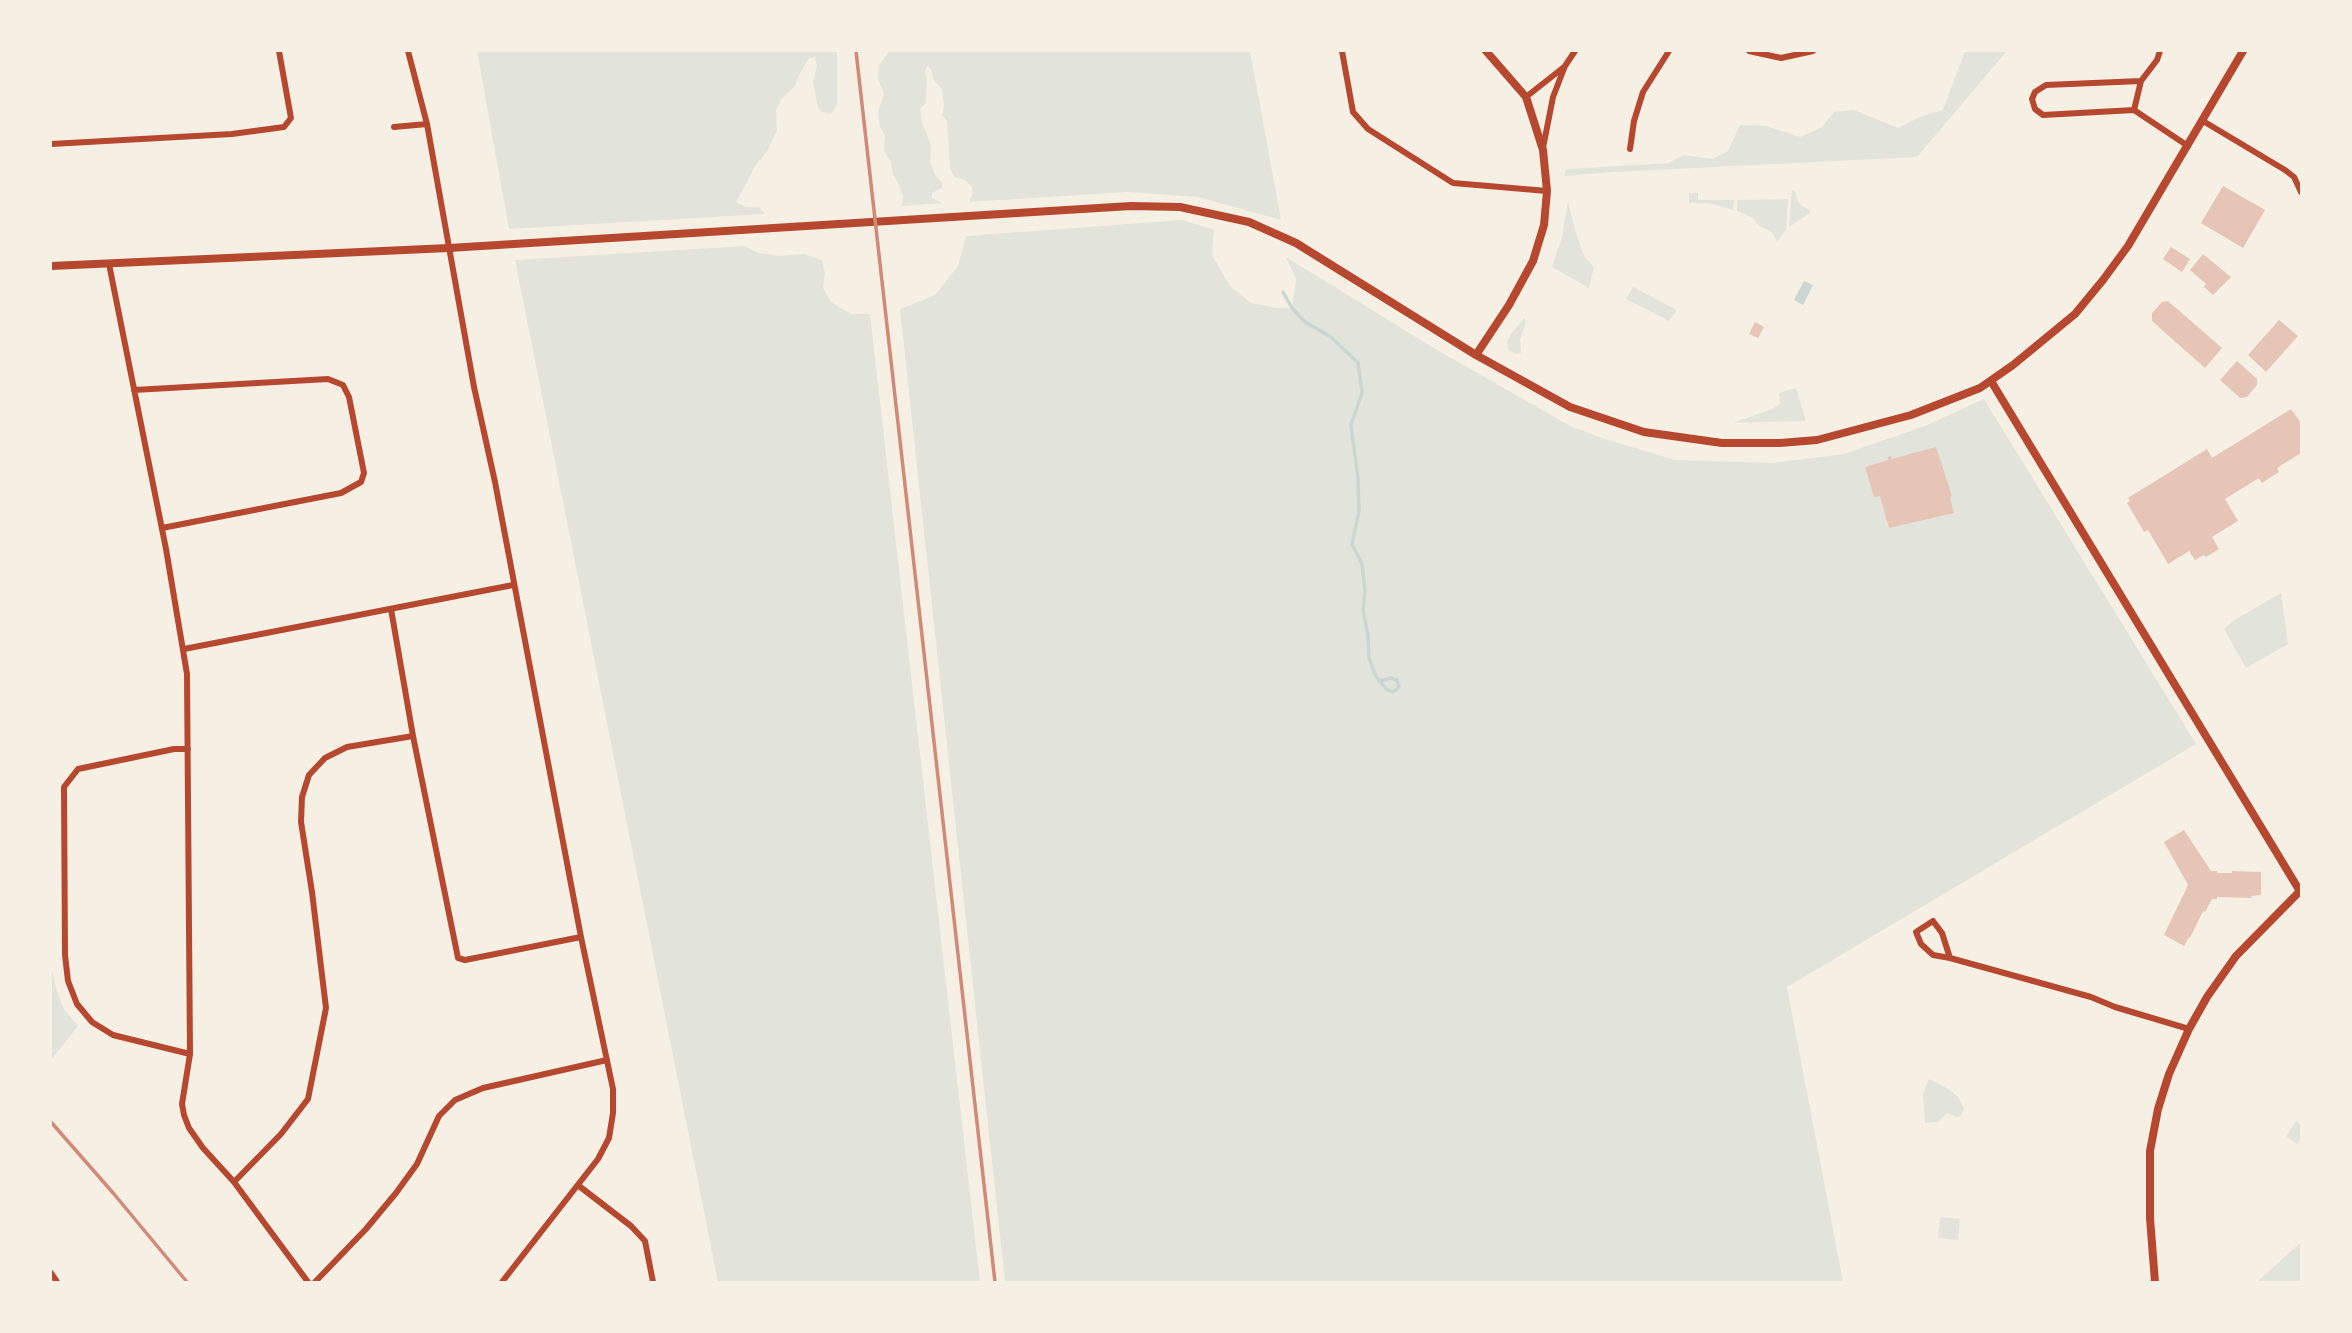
<!DOCTYPE html>
<html>
<head>
<meta charset="utf-8">
<style>
  body { margin:0 }
  #map { position:relative; width:2352px; height:1333px; overflow:hidden; background:#f6efe4; font-family:"Sofia Sans Condensed",sans-serif }
  canvas { display:block }
  .frame { position:absolute; inset:0; border:52px solid #f6efe4; pointer-events:none }
</style>
</head>
<body>
<div id="map">
<canvas width="2352" height="1333"></canvas>
<div class="frame"></div>
</div>
<script>
const context = document.querySelector('canvas').getContext('2d');
context.lineJoin = 'round';
function fillPath(path, color) { context.fillStyle = color; context.fill(path, 'evenodd'); }
const poly = rows => new Path2D(rows.map(r => 'M' + r).join(''));
function stroke(path, color, width, dash) { context.strokeStyle = color; context.lineWidth = width; context.lineCap = dash ? 'butt' : 'round'; context.setLineDash(dash || []); context.stroke(path); }
fillPath(poly([
  [477,51,837,51,837,104,831,114,822,112,818,108,813,82,817,66,815,57,809,58,800,73,795,86,781,100,776,110,777,130,768,150,756,165,736,202,746,207,759,207,765,214,509,229],
  [889,51,1250,51,1281,220,1198,197,1129,192,969,202,973,194,971,186,965,180,954,177,950,168,947,121,942,115,944,106,942,89,933,79,931,69,927,66,925,71,927,81,926,103,920,109,922,123,931,145,930,162,935,175,942,183,942,188,932,193,932,198,943,203,901,206,903,196,898,183,893,175,891,162,884,151,885,135,880,127,878,112,884,94,878,79,879,65],
  [1965,51,2007,51,1917,157,1613,172,1565,176,1565,171,1568,169,1669,163,1683,155,1713,159,1728,151,1740,125,1766,126,1800,137,1822,127,1834,112,1854,110,1898,128,1922,116,1943,110],
  [1792,190,1795,191,1798,202,1802,206,1810,210,1810,213,1789,227],
  [1689,193,1698,193,1698,200,1734,200,1733,210,1709,203,1689,203],
  [1788,199,1786,230,1777,242,1772,232,1759,226,1753,218,1737,211,1737,200],
  [1568,202,1575,230,1584,256,1594,267,1589,288,1552,267,1562,237],
  [1183,220,1214,230,1212,255,1230,286,1251,303,1276,308,1292,308,1296,279,1286,257,1432,347,1570,426,1608,440,1675,460,1773,463,1844,454,1925,426,1984,399,2196,744,1787,987,1843,1282,1005,1282,900,309,935,295,958,266,966,236],
  [744,246,759,253,778,256,804,254,822,260,825,273,823,288,831,302,851,314,870,314,980,1282,718,1282,515,260],
  [1633,287,1677,310,1669,321,1626,299],
  [1524,318,1526,323,1520,339,1521,353,1515,354,1509,350,1507,342,1511,334],
  [1796,388,1806,421,1733,423,1772,409,1780,404,1779,393],
  [2281,593,2288,644,2246,668,2224,629,2231,622],
  [51,965,57,993,64,1009,78,1026,51,1060],
  [1929,1079,1950,1090,1959,1098,1964,1109,1961,1116,1956,1117,1947,1113,1938,1122,1925,1123,1923,1094],
  [2296,1121,2301,1125,2301,1138,2297,1144,2286,1136],
  [1940,1217,1960,1219,1958,1240,1938,1238],
  [2301,1242,2301,1282,2257,1282]
]), '#e2e4dc');
fillPath(poly([
  [1804,281,1813,285,1803,305,1794,300]
]), '#c9d6d2');
stroke(poly([
  [1283,292,1292,308,1305,322,1331,337,1358,363,1362,393,1351,425,1358,478,1359,511,1352,544,1362,564,1365,591,1363,610,1368,635,1369,658,1376,676,1386,689,1393,692,1399,687,1397,680,1391,678,1379,681]
]), '#c9d6d2', 3.5);
fillPath(poly([
  [2223,186,2265,210,2243,248,2201,223],
  [2171,247,2190,259,2182,272,2163,259],
  [2203,254,2231,277,2213,295,2204,287,2206,284,2190,270],
  [2168,301,2222,348,2205,368,2152,321,2152,313,2162,302],
  [2279,320,2298,336,2266,372,2248,355],
  [1755,322,1764,327,1758,338,1749,334],
  [2237,361,2257,379,2257,385,2247,397,2240,398,2220,380],
  [2291,409,2301,423,2301,453,2277,468,2279,472,2262,483,2259,478,2225,499,2238,521,2212,537,2219,549,2206,557,2204,555,2195,560,2189,551,2168,564,2148,530,2144,532,2127,503,2130,501,2128,498,2207,449,2212,458],
  [1936,447,1952,496,1950,497,1954,513,1889,528,1880,496,1874,497,1865,467,1888,460,1888,457,1891,456,1892,459],
  [2184,830,2211,871,2217,871,2217,873,2232,873,2232,871,2261,872,2261,895,2251,896,2252,898,2217,897,2217,899,2212,899,2205,912,2203,911,2190,938,2189,937,2184,946,2164,935,2188,885,2164,842]
]), '#e6c5b7');
stroke(poly([
  [408,51,427,124,474,387,495,482,581,937,613,1089,613,1113,609,1138,598,1159,502,1282],
  [1342,51,1353,112,1368,129,1453,183,1547,191],
  [1749,51,1781,58,1813,51],
  [2141,81,2046,85,2035,92,2032,99,2035,109,2043,115,2134,110,2188,146],
  [1526,97,1564,67],
  [2134,110,2141,81,2157,60,2160,51],
  [2203,121,2285,170,2294,177,2301,192],
  [394,127,427,124],
  [51,144,232,134,284,127,291,118,279,51],
  [1543,148,1553,97,1565,66,1575,51],
  [1630,149,1634,121,1643,92,1669,51],
  [109,264,166,549,187,674,190,1054,182,1104,184,1115,189,1128,203,1148,234,1182,308,1282],
  [134,390,328,379,343,385,349,397,364,473,361,482,341,493,162,528],
  [391,609,413,736,458,958,465,960,581,937],
  [184,649,513,585],
  [188,749,174,749,78,769,64,787,65,955,68,981,77,1004,92,1022,113,1035,190,1054],
  [1950,958,1933,955,1921,944,1916,932,1933,921,1942,933,1950,958,2091,997,2115,1007,2189,1029],
  [234,1182,281,1134,308,1099,326,1008,312,892,301,822,302,797,309,775,325,758,347,747,413,736],
  [579,1186,631,1226,645,1241,653,1282],
  [51,1273,57,1282],
  [315,1282,366,1229,396,1193,417,1164,439,1116,455,1100,483,1088,607,1060]
]), '#b5482f', 6);
stroke(poly([
  [51,266,449,248,1131,206,1180,207,1249,222,1296,243,1476,355,1570,407,1644,432,1722,443,1780,443,1817,440,1911,415,1980,388,2013,365,2075,314,2103,280,2128,246,2243,51],
  [1476,355,1509,305,1533,261,1544,225,1547,191,1543,150,1526,97,1486,51],
  [1991,381,2301,893],
  [2155,1282,2150,1218,2150,1151,2158,1109,2169,1074,2189,1029,2207,997,2236,956,2301,890]
]), '#b5482f', 8);
stroke(poly([
  [856,51,995,1282],
  [51,1122,114,1194,187,1282]
]), '#cf8b77', 3.5);
</script>
</body>
</html>
